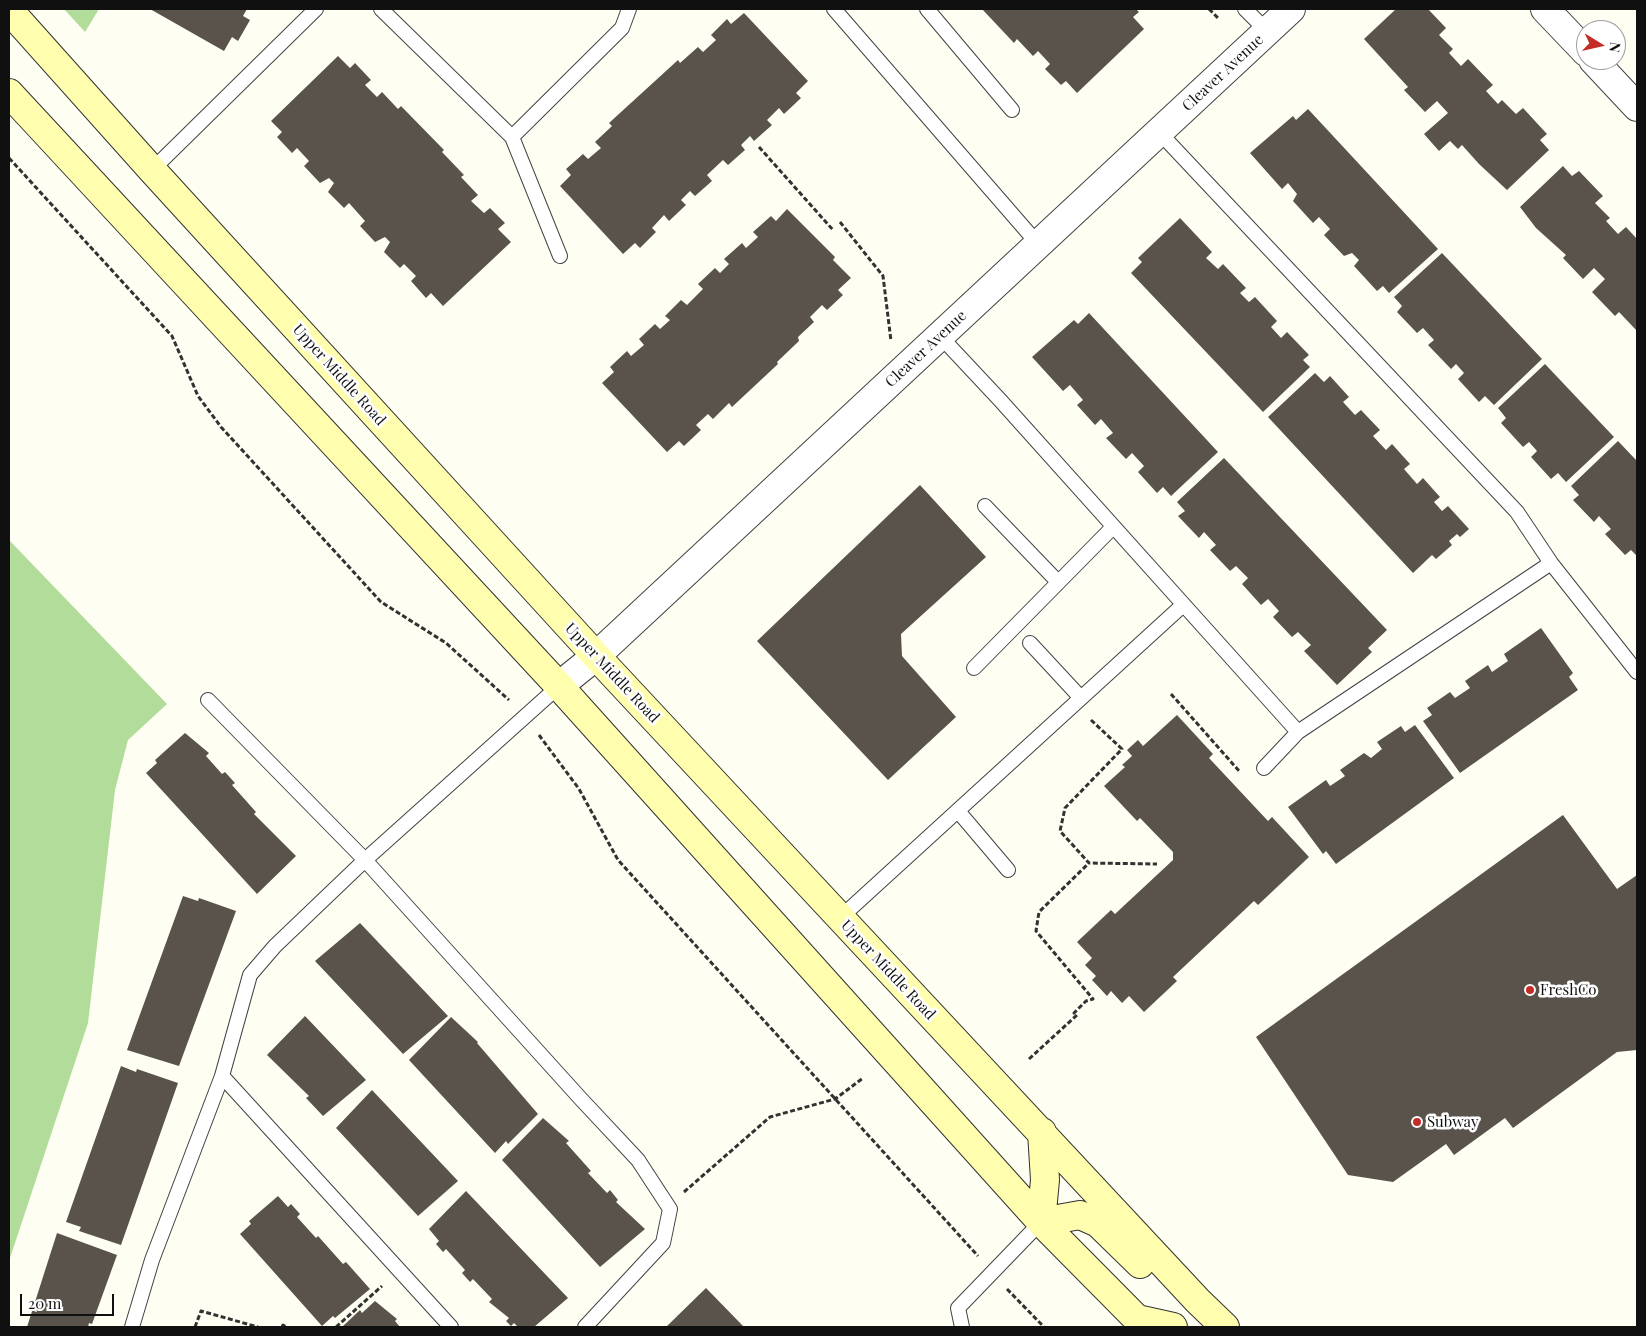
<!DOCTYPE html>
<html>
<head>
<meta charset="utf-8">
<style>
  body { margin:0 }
  #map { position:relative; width:1646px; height:1336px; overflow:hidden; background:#fffef3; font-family:"Playfair Display",serif }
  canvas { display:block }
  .frame { position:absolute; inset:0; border:10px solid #101010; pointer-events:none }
  .north { position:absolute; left:1576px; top:20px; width:50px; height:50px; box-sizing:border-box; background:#fff; border:1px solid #9f9f9f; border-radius:50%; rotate:99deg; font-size:14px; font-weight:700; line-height:20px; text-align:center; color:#101010 }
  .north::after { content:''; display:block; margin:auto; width:18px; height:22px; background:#c42d24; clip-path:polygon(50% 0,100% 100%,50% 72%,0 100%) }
  .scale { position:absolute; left:20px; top:1294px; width:94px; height:22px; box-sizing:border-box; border:2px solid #101010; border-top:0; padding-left:6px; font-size:15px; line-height:18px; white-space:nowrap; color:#101010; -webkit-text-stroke:4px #fff; paint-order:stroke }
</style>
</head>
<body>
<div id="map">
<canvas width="1646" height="1336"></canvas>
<div class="frame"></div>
<div class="north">N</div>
<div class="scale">20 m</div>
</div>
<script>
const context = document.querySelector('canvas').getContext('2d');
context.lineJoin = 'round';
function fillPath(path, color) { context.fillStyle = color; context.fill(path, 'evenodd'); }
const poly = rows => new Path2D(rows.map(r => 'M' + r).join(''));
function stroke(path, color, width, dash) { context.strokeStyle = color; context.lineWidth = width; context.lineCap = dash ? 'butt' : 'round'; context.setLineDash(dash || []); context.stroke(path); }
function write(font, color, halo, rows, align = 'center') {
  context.font = font + ' "Playfair Display",serif'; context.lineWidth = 5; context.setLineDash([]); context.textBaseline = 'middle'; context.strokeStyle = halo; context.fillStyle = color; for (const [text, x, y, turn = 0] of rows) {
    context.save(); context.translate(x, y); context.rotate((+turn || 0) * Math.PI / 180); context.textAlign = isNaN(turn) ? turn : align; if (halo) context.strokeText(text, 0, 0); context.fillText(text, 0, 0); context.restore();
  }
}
fillPath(poly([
  [64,9,99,9,85,32],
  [9,540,167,704,128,740,115,790,88,1023,9,1261]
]), '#b1dc9a');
fillPath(poly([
  [150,9,247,9,243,16,250,20,238,41,232,37,224,51],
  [982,9,1136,9,1139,12,1133,17,1144,29,1077,93,1066,81,1061,85,1045,69,1050,64,1038,51,1033,56,1017,39,1014,43],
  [1396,9,1428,9,1446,28,1439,35,1453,49,1449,53,1461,66,1468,59,1493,85,1486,91,1498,104,1502,100,1516,114,1523,108,1547,134,1540,140,1549,150,1507,190,1479,164,1462,145,1458,149,1450,141,1439,151,1424,134,1448,113,1437,101,1425,112,1404,90,1408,87,1364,39],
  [744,13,808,81,796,93,801,98,784,114,779,108,767,120,772,125,754,141,750,136,741,145,745,150,728,165,723,160,707,175,712,181,695,196,690,191,681,200,686,205,669,221,664,215,652,228,656,232,640,248,635,243,623,254,560,186,571,175,566,169,583,154,588,159,601,148,595,142,612,126,609,123,678,60,680,63,698,47,703,52,716,40,711,35,727,19,731,24],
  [338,56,350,68,355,63,371,80,365,85,377,97,382,92,398,109,401,106,444,150,442,152,464,175,461,177,478,195,471,201,484,213,490,208,505,223,498,229,511,242,443,306,431,293,426,298,411,281,416,276,404,264,400,268,384,252,390,242,385,237,375,242,360,226,365,221,349,203,344,208,328,192,334,183,329,178,320,183,304,166,309,161,297,148,292,153,277,137,282,132,271,121],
  [1308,109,1438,249,1389,293,1383,286,1377,291,1354,266,1359,260,1352,253,1344,256,1324,235,1330,229,1319,217,1313,223,1293,201,1297,194,1288,183,1282,189,1250,153,1293,116,1296,120],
  [1563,166,1572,176,1579,171,1603,196,1595,203,1610,218,1606,221,1618,234,1626,227,1637,239,1637,331,1619,312,1615,316,1592,292,1605,279,1594,268,1583,279,1563,258,1566,255,1536,228,1520,207],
  [787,209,835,257,833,260,851,278,838,290,843,295,827,310,822,305,810,317,814,322,798,337,799,341,777,362,778,364,732,407,729,403,713,419,708,414,696,425,701,430,684,446,679,441,667,452,602,383,614,372,610,367,627,351,631,356,644,345,639,339,655,324,660,329,670,320,665,316,681,300,687,305,703,289,698,284,715,268,720,273,729,264,724,259,742,243,746,248,758,237,753,232,771,216,776,221],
  [1180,218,1212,252,1206,258,1218,269,1223,264,1246,288,1240,293,1249,302,1255,297,1277,321,1271,327,1281,338,1287,332,1309,355,1303,360,1310,367,1263,412,1131,273,1142,262,1138,258],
  [1442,253,1542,359,1494,405,1485,396,1479,402,1458,379,1464,373,1456,364,1451,369,1428,345,1434,340,1423,328,1417,333,1397,312,1402,306,1394,297],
  [1089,313,1218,452,1171,496,1163,487,1157,493,1138,472,1144,466,1132,453,1126,459,1106,438,1113,433,1101,419,1095,425,1077,405,1083,400,1070,385,1063,391,1032,357,1074,320,1078,324],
  [1545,364,1614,437,1566,482,1558,473,1551,479,1531,457,1537,451,1529,442,1523,447,1501,423,1506,418,1498,408],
  [1315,373,1324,382,1330,376,1349,397,1343,402,1355,415,1361,410,1380,430,1373,436,1386,450,1392,444,1410,464,1404,469,1417,484,1423,478,1440,497,1434,502,1442,511,1448,506,1469,529,1460,537,1457,534,1449,541,1452,545,1436,559,1432,555,1413,573,1268,417],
  [1618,441,1637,461,1637,556,1631,550,1625,555,1605,534,1611,529,1599,516,1594,522,1573,500,1579,495,1571,486],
  [1224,458,1387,630,1368,648,1372,652,1337,685,1304,651,1311,645,1298,632,1292,637,1273,617,1279,611,1268,599,1261,605,1242,584,1248,578,1236,566,1230,571,1210,550,1216,545,1204,532,1199,538,1178,516,1185,511,1177,502],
  [920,485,986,557,901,634,902,656,956,717,888,780,757,641],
  [1541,628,1573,673,1569,677,1578,690,1460,773,1423,721,1432,715,1427,708,1450,692,1455,698,1470,688,1465,681,1488,665,1492,672,1508,661,1504,654],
  [1177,715,1213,754,1209,758,1268,821,1272,817,1309,857,1258,905,1254,901,1173,977,1177,981,1144,1012,1129,996,1122,1003,1111,991,1107,996,1092,980,1096,976,1085,965,1092,958,1077,942,1111,910,1115,914,1173,860,1173,852,1140,818,1137,821,1104,786,1125,767,1122,765,1132,756,1127,750,1138,740,1143,746],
  [1415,725,1454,778,1336,864,1326,851,1323,854,1288,807,1326,780,1330,786,1345,776,1340,770,1364,753,1371,758,1382,749,1377,742,1401,726,1405,732],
  [185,733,209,753,206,756,222,774,225,772,235,783,232,785,256,812,254,814,296,856,257,894,146,773,157,763,155,760],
  [1563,815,1617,889,1637,875,1637,1050,1617,1052,1513,1128,1505,1118,1454,1155,1446,1144,1393,1182,1348,1175,1256,1037],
  [183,896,198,901,199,898,236,911,179,1066,127,1050],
  [360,923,448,1016,403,1054,315,961],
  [305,1016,366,1080,323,1116,306,1098,309,1096,267,1055],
  [451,1017,478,1042,477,1043,538,1114,508,1144,506,1141,495,1153,409,1060],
  [121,1066,136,1072,137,1069,178,1083,121,1245,79,1231,81,1227,66,1222],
  [372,1090,458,1181,418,1216,336,1128],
  [543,1118,569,1141,566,1143,591,1171,588,1173,607,1193,610,1190,618,1200,616,1202,645,1229,600,1267,502,1160],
  [466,1191,568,1298,534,1327,518,1327,514,1323,511,1326,506,1321,509,1318,489,1302,492,1299,473,1279,470,1282,462,1273,465,1270,446,1249,443,1252,436,1244,439,1241,429,1229],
  [278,1196,288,1207,291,1204,300,1214,297,1217,316,1238,318,1236,343,1264,346,1262,370,1289,335,1318,333,1316,322,1326,240,1234,251,1224,249,1221],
  [57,1233,117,1255,92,1324,89,1323,88,1327,27,1327],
  [706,1288,744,1327,666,1327],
  [375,1301,397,1319,395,1321,400,1327,342,1327,360,1310,362,1313]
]), '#59534c');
const lane = poly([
  [381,9,512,137,622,28,629,9],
  [834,9,1038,244],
  [927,9,1012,110],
  [1245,9,1267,31],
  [1159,132,1517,512,1551,563,1637,672],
  [512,137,560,256],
  [152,170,316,9],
  [940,336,1000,400,1298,732],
  [985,506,1058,582],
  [1030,643,1081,698],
  [974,668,1113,527],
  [208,700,365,860,580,1098,638,1160,670,1209,663,1243,585,1327],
  [1264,768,1298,732,1551,563],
  [958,811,1008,870],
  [840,918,1183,605],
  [222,1076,451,1327],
  [132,1327,152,1260,222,1076,250,975,275,946,365,860,559,686],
  [962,1327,958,1308,1041,1222]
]);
const street = poly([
  [1545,9,1586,52],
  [1593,60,1637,107],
  [559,686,596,656,1291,9]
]);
const secondary = poly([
  [9,10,152,170,596,656,1198,1301,1225,1327],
  [9,93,559,686,1041,1222,1145,1327],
  [1042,1132,1045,1180,1041,1222,1080,1215,1098,1223,1140,1264],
  [1137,1319,1173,1327]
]);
stroke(lane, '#434343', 16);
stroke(street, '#434343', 30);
stroke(secondary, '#323232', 30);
stroke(poly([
  [1209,9,1219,19],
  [759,147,833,230],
  [9,158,172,336,198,396,221,427,381,602,446,643,509,700],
  [840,222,883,276,891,341],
  [1171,694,1240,772],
  [1091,720,1122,749,1065,808,1060,831,1089,863,1157,864],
  [539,735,579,789,618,860,978,1256],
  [1029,1059,1077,1015,1074,1013,1086,1001,1093,999,1036,931,1039,912,1089,863],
  [684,1192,770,1117,835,1099,863,1078],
  [1007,1289,1044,1327],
  [195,1327,201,1311,258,1327],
  [282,1327,283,1325,286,1327],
  [336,1327,382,1286]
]), '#323232', 3, [5, 2.5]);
stroke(lane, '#fff', 14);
stroke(street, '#fff', 28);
stroke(secondary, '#fffeae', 28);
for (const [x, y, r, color] of [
  [1530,990,5,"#c42d24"],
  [1417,1122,5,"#c42d24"]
]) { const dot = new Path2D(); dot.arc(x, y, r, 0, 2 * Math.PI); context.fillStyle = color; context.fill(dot); stroke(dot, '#fff', 2); }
write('15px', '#101010', '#fff', [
  ["Cleaver Avenue",1223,73,-43],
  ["Cleaver Avenue",926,349,-43],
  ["Upper Middle Road",339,375,48],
  ["Upper Middle Road",612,673,47],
  ["Upper Middle Road",888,970,47]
]);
write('15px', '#101010', '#fff', [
  ["FreshCo",1540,990],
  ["Subway",1427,1122]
], 'left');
</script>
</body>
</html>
